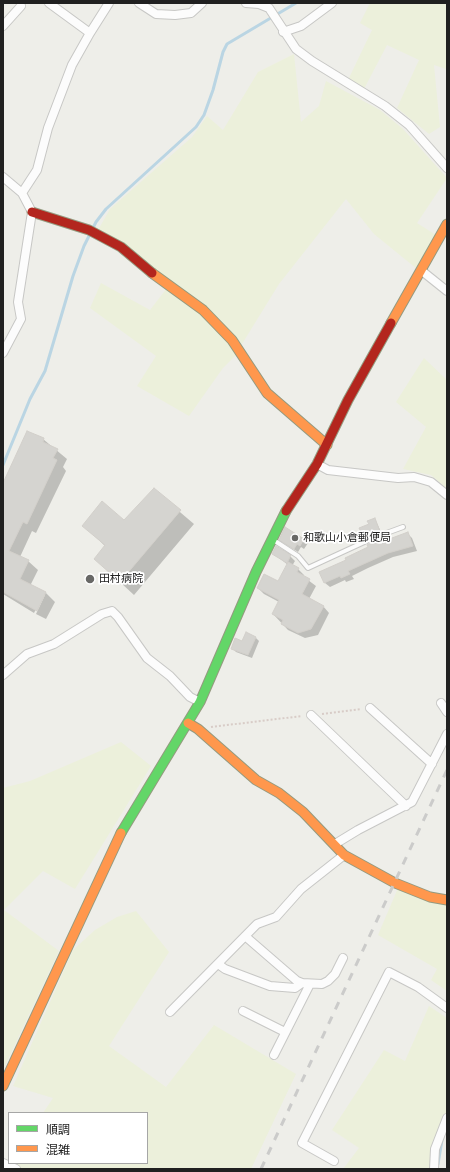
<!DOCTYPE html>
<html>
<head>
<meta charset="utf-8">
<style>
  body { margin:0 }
  #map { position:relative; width:450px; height:1172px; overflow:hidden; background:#eeeee9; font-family:"Golos Text","Noto Sans JP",sans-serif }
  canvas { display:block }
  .frame { position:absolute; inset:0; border:4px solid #202020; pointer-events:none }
  .legend { position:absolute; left:8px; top:1112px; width:140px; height:52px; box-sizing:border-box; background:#fff; border:1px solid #a6a6a6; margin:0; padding:5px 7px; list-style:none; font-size:12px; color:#202020 }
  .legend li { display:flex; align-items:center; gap:8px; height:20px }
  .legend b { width:20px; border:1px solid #a6a6a6 }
</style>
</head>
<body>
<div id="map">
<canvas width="450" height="1172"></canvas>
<div class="frame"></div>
<ul class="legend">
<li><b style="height:5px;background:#63d668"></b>順調</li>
<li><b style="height:5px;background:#ff974d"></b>混雑</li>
</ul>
</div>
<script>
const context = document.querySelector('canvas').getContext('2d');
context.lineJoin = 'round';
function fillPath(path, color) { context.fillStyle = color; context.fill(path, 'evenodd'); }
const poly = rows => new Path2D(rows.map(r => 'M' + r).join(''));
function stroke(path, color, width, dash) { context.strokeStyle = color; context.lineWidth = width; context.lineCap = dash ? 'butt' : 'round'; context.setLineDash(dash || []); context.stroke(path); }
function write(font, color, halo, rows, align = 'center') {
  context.font = font + ' "Golos Text","Noto Sans JP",sans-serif'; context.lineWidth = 3.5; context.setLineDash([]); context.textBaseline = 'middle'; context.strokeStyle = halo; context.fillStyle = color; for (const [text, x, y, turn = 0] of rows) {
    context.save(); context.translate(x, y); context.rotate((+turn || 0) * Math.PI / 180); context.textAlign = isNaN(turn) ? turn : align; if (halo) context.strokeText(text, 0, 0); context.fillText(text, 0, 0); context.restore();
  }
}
fillPath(poly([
  [370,3,447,3,447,66,446,69,434,65,440,127,429,134,397,108,419,60,387,45,364,89,348,80,372,30,360,23],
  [294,54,301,122,319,106,326,81,380,110,403,129,447,178,417,223,436,235,417,269,374,234,346,199,279,284,242,344,207,310,98,230,110,209,192,137,207,116,223,130,258,72],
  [101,283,150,310,167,288,192,305,238,353,223,368,189,416,137,386,156,356,90,308],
  [424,358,447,380,447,489,431,475,403,469,426,427,396,402],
  [121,742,151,766,75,889,43,871,4,910,59,951,3,1070,3,788,30,781],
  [398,888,447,905,447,991,431,980,437,969,378,935],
  [136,911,169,952,109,1046,166,1087,214,1025,296,1074,251,1169,22,1169,10,1163,147,1163,147,1113,43,1113,53,1098,13,1086,73,950,95,930,117,917],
  [429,1006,447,1018,447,1111,432,1147,431,1169,343,1169,359,1148,332,1130,384,1050,405,1061]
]), '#ecf0db');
fillPath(poly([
  [43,439,67,459,63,467,66,471,36,533,32,531,20,557,28,561,38,570,30,586,45,592,55,602,46,619,36,614,45,595,43,595,34,613,3,594,3,485],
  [154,490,194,524,134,595,95,559,105,546,84,526,124,521],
  [375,519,382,534,367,540,361,529,370,525],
  [286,529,308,543,304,549,301,547,298,552,284,543],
  [407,533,412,538,417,551,393,557,368,568,352,576,354,579,346,582,345,580,330,587,325,583,320,572,348,560,383,539,385,542],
  [274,554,290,556,295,561,292,566,298,569,304,575,304,577,316,586,309,599,323,606,329,613,318,635,305,638,288,630,273,614,279,602,264,594,258,588,278,583,288,565],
  [255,637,259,641,252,658,236,652,232,648]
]), '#0003');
stroke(poly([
  [3,465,30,399,45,371,73,276,84,246,96,222,106,209,196,127,204,115,213,90,223,52,227,44,296,3],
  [438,1164,442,1140]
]), '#bad5e3', 3);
const building = poly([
  [27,431,44,438,43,442,58,449,53,458,57,460,27,524,23,522,9,551,29,560,20,579,46,592,37,611,3,592,3,483,27,431],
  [154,488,181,510,120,582,94,559,105,545,82,526,102,501,124,520,154,488],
  [375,518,380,532,364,538,359,528,369,524,367,521,375,518],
  [285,527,304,539,300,546,297,544,294,549,279,540,285,527],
  [408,532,413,546,388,553,348,571,350,574,341,578,340,576,324,583,319,572,346,560,345,558,368,547,367,545,374,541,383,538,384,541,408,532],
  [276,546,291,555,287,563,272,554,276,546],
  [288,562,299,568,297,572,310,579,302,594,324,606,311,629,298,633,281,624,283,620,272,614,279,600,257,588,264,574,278,581,288,562],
  [246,632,256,637,248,655,231,649,235,638,242,641,246,632]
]);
fillPath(building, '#d5d4d0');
stroke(building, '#d2cfca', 1);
const lane = poly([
  [272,539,298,556,308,568,373,538,403,527]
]);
const street = poly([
  [49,3,90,33,109,3],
  [139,3,156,14,175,15,191,13,202,3],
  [246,3,259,4,269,8,296,49,312,61,385,106,409,125,447,168],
  [3,26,21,6],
  [283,32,301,26,332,3],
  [3,177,22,193,32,212,18,302,21,319,3,353],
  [22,193,37,170,48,128,72,65,90,33],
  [422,271,447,291],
  [317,464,328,470,398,478,414,477,431,482,447,495],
  [3,675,27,654,54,644,102,614,112,611,118,617,147,658,170,676,190,697,200,702],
  [441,703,447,712],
  [370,708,432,764],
  [311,715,406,806],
  [335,844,358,830,412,802,447,734],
  [245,936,297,981,302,983,322,984,328,981,335,974,343,958],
  [218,964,225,969,270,986,295,988,302,983],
  [243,1011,285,1032],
  [170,1012,257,924,276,917,301,889,344,855],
  [274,1055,310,984],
  [334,1161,302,1143,389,972,418,987,447,1008],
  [3,1163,16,1169],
  [434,1169,435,1149,447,1118]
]);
const fast = poly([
  [121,833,200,702,256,572,286,511]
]);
const slow = poly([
  [152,273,203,310,232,340,267,393,327,445],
  [391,323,447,224],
  [188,723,198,729,256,780,279,793,303,812,344,855,395,883,430,897,447,900],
  [3,1086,121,833]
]);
const jam = poly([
  [32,212,89,230,121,247,152,273],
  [286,511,317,464,348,400,391,323]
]);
stroke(lane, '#c7c7c5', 6);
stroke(street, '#c7c7c5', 10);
stroke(fast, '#949a7f', 11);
stroke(slow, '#949a7f', 11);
stroke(jam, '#949a7f', 11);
stroke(poly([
  [322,714,361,709],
  [211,727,302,716]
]), '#d8ccc7', 2, [2, 2]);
stroke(lane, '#fcfcfc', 4);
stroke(street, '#fcfcfc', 8);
stroke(fast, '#63d668', 9);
stroke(slow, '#ff974d', 9);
stroke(jam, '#b3261e', 9);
stroke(poly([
  [261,1169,447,770]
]), '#cbcbca', 3, [8, 8]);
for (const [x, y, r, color] of [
  [295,538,4,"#686866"],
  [90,579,5,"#686866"]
]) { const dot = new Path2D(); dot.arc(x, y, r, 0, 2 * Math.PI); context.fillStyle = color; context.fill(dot); stroke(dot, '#fff', 1.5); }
write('11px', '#202020', '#fff', [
  ["和歌山小倉郵便局",303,538],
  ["田村病院",99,579]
], 'left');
</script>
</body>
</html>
